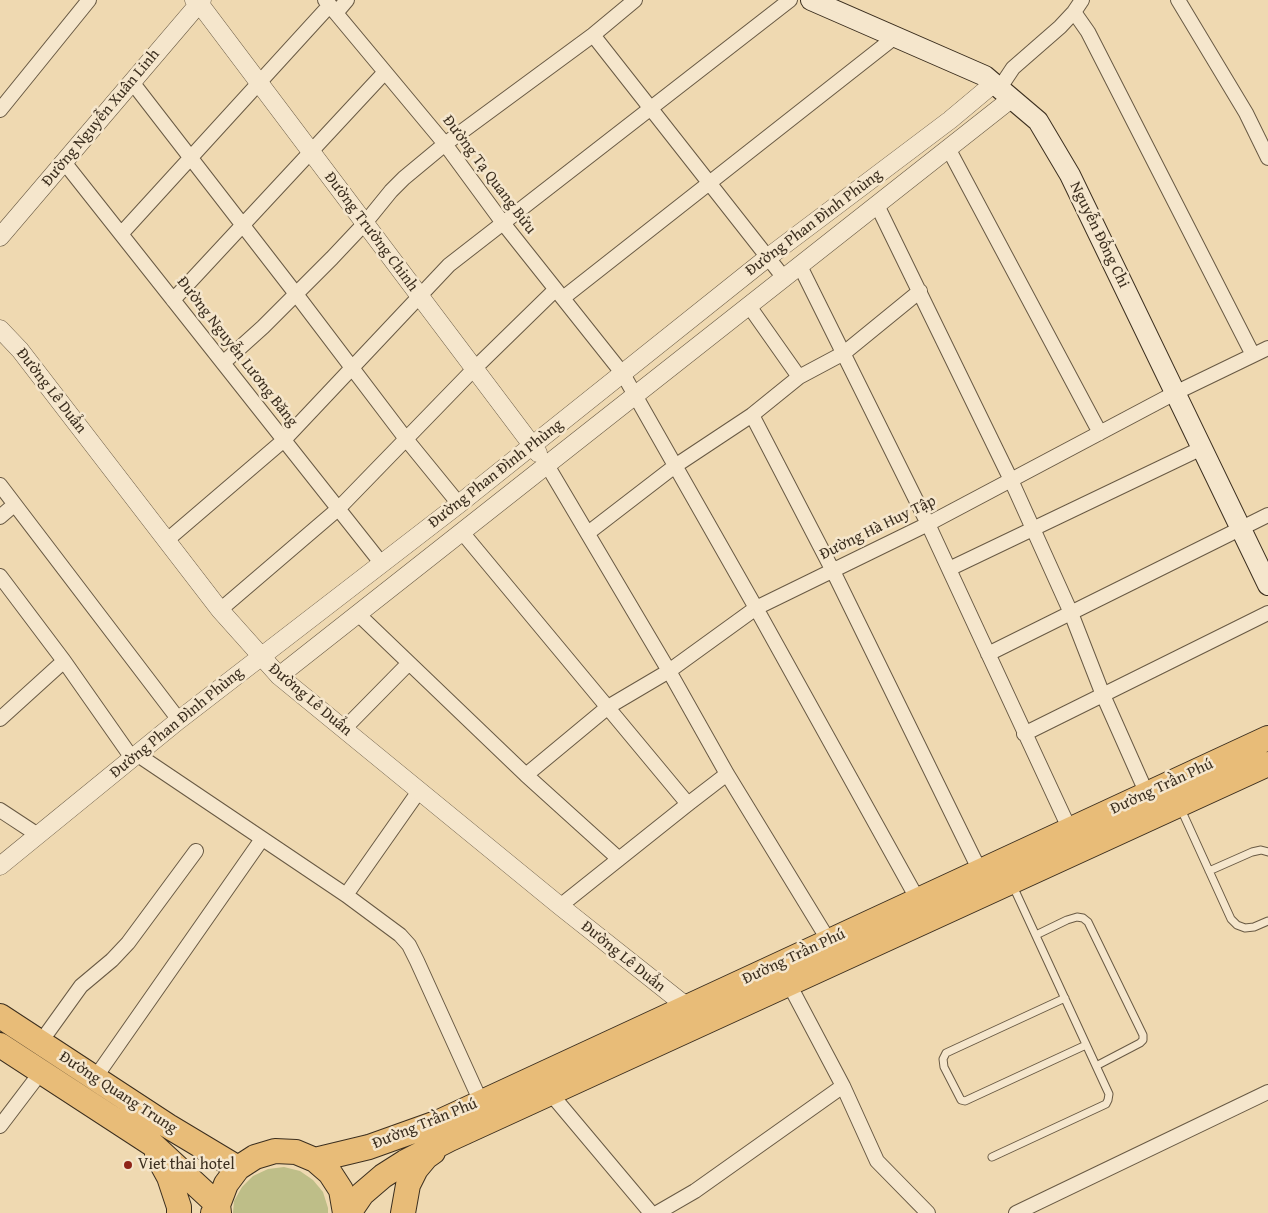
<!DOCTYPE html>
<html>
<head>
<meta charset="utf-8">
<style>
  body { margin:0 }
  canvas { display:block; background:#efd9b1 }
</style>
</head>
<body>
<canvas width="1268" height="1213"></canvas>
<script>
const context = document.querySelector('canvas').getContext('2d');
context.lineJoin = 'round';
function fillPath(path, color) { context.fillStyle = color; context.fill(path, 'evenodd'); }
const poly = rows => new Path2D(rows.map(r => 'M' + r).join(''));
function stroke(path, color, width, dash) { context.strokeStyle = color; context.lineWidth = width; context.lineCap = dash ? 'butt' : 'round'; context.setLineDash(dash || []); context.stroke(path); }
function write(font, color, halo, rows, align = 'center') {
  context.font = font + ' "Gentium Book Plus",serif'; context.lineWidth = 5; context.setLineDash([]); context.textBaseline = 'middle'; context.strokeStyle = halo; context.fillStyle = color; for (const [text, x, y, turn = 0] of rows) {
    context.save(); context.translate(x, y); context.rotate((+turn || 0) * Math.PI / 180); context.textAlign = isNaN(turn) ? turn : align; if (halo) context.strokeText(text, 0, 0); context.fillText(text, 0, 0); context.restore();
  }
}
fillPath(poly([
  [284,1167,300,1171,313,1180,323,1192,328,1208,328,1213,233,1213,234,1201,242,1187,253,1176,268,1169]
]), '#bebe88');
const service = poly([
  [1180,807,1231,919,1237,925,1245,928,1254,927,1268,921],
  [1209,871,1252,852,1261,850,1268,852],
  [1036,935,1067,920,1077,917,1083,918,1088,922,1143,1035,1143,1040,1140,1043,1096,1066],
  [1065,998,946,1053,943,1059,944,1067,961,1100,965,1101,1086,1045],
  [992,1157,1106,1104,1108,1100,1109,1094,1012,884]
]);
const minor = poly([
  [325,0,445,144,503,223,623,374,756,608,918,900],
  [1178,0,1246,113,1268,158],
  [1074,12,1088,32,1253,355],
  [336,13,347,0],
  [593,35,784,278],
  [132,82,296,294,406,439,459,504],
  [999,89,1013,68,1060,27,1074,12,1082,0],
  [0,110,89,0],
  [948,148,1100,433],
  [64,162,382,564],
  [877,205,1011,480,1071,613,1103,695,1147,794],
  [121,234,330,5],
  [800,266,928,524,1070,830],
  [563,298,895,37],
  [173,300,385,72],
  [749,306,799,377],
  [223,363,263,327,332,258,365,223,391,191,404,178,445,144,593,35,635,0],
  [752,415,833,571,980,871],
  [547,465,669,671,727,774,829,941],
  [0,485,179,720],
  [0,517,14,505],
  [461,531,688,804],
  [588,533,675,466,752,415,799,377,844,353,920,291],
  [166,541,284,440,449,265,790,0],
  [949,569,1202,448],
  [0,576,64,661,132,758],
  [220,610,338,509,474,369,555,290],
  [358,614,526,775,619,859],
  [988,654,1268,515],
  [0,719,64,661],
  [344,729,409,663],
  [1024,734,1268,613],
  [138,755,346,895,400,935,409,945,417,961,481,1102],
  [526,775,608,707,669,671,756,608,928,524,1175,393,1268,348],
  [0,810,38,835],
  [346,895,419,791],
  [560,906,688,804,727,774],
  [789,984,843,1086,877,1161,928,1213],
  [40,1043,81,986,112,960,128,943,196,851],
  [95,1078,262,839],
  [551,1094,651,1213],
  [0,1126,41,1072],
  [657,1213,695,1191,843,1086],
  [1016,1213,1268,1092]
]);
const tertiary = poly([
  [194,0,199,3,538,453],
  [0,237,202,0],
  [0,329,20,350,220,610,279,676,560,906,686,1006],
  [279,676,1011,99],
  [0,866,179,720,459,504,767,258,950,120,993,84]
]);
const secondary = poly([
  [811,0,985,76,1038,121,1070,175,1268,585]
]);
const trunk = poly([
  [0,1016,168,1126,238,1168],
  [0,1045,152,1144,218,1205,213,1213],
  [157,1155,169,1177,179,1207,179,1213],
  [315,1160,369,1147,439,1122,1268,738],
  [219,1213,218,1205,226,1184,238,1168,255,1157,275,1151,296,1152,315,1160,330,1173,341,1190,345,1213],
  [349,1213,362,1194,383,1176,405,1162,450,1139,1268,764],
  [403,1213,408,1185,416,1169,426,1157,433,1152]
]);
stroke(service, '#695a44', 9);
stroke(minor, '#695a44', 16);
stroke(tertiary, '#695a44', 19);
stroke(secondary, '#3c2f1f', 22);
stroke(trunk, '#3c2f1f', 26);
stroke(service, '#f5e6cc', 7);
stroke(minor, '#f5e6cc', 14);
stroke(tertiary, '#f5e6cc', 18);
stroke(secondary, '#f5e6cc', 20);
stroke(trunk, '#e8bc78', 24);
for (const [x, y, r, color] of [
  [128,1165,5,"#8f2418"]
]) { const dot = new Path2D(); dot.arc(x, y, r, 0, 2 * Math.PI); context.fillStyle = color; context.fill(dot); stroke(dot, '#f5e6cc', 2); }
write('16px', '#3c2f1f', '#f5e6cc', [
  ["Đường Nguyễn Xuân Linh",101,118,-50],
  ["Đường Tạ Quang Bửu",489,175,53],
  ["Đường Phan Đình Phùng",814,223,-37],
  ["Đường Trường Chinh",371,232,53],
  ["Nguyễn Đổng Chi",1099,235,64],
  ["Đường Nguyễn Lương Băng",237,352,52],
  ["Đường Lê Duẩn",51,391,52],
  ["Đường Phan Đình Phùng",496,474,-38],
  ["Đường Hà Huy Tập",878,528,-26],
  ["Đường Lê Duẩn",310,700,40],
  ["Đường Phan Đình Phùng",177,723,-39],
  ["Đường Trần Phú",1162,787,-25],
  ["Đường Lê Duẩn",623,957,39],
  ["Đường Trần Phú",794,957,-25],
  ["Đường Quang Trung",118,1093,33],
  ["Đường Trần Phú",425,1124,-22]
]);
write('16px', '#3c2f1f', '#f5e6cc', [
  ["Viet thai hotel",138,1165]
], 'left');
</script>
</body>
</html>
